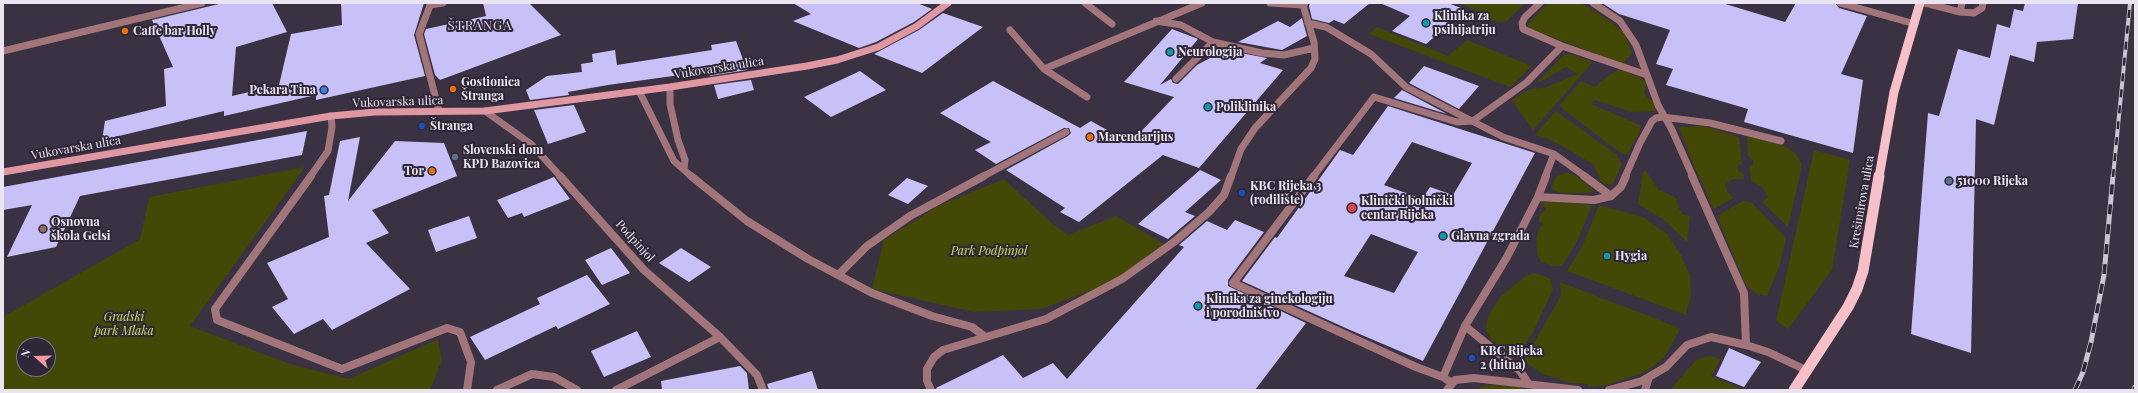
<!DOCTYPE html>
<html>
<head>
<meta charset="utf-8">
<style>
  body { margin:0 }
  #map { position:relative; width:2138px; height:393px; overflow:hidden; background:#3a3142; font-family:"Playfair Display",serif }
  canvas { display:block }
  .frame { position:absolute; inset:0; border:4px solid #eae5f0; pointer-events:none }
  .north { position:absolute; left:16px; top:337px; width:40px; height:40px; box-sizing:border-box; background:#2f2738; border:1px solid #7a7382; border-radius:50%; rotate:290deg; font-size:11px; font-weight:700; line-height:16px; text-align:center; color:#eae5f0 }
  .north::after { content:''; display:block; margin:auto; width:14px; height:18px; background:#f49aa2; clip-path:polygon(50% 0,100% 100%,50% 72%,0 100%) }
</style>
</head>
<body>
<div id="map">
<canvas width="2138" height="393"></canvas>
<div class="frame"></div>
<div class="north">N</div>
</div>
<script>
const context = document.querySelector('canvas').getContext('2d');
context.lineJoin = 'round';
function fillPath(path, color) { context.fillStyle = color; context.fill(path, 'evenodd'); }
const poly = rows => new Path2D(rows.map(r => 'M' + r).join(''));
function stroke(path, color, width, dash) { context.strokeStyle = color; context.lineWidth = width; context.lineCap = dash ? 'butt' : 'round'; context.setLineDash(dash || []); context.stroke(path); }
function write(font, color, halo, rows, align = 'center') {
  context.font = font + ' "Playfair Display",serif'; context.lineWidth = 4; context.setLineDash([]); context.textBaseline = 'middle'; context.strokeStyle = halo; context.fillStyle = color; for (const [text, x, y, turn = 0] of rows) {
    context.save(); context.translate(x, y); context.rotate((+turn || 0) * Math.PI / 180); context.textAlign = isNaN(turn) ? turn : align; if (halo) context.strokeText(text, 0, 0); context.fillText(text, 0, 0); context.restore();
  }
}
fillPath(poly([
  [1459,3,1525,3,1507,21,1501,22,1483,20,1471,16,1476,10],
  [1549,3,1580,3,1592,9,1614,24,1625,34,1632,53,1623,64,1531,29,1528,26,1529,23],
  [1377,27,1448,56,1467,40,1532,66,1510,87,1369,34],
  [1566,53,1593,62,1533,130,1512,100,1530,89,1544,88,1578,74,1566,67,1544,80,1536,83],
  [1620,69,1644,80,1647,83,1644,94,1653,102,1656,107,1656,111,1632,112,1594,100,1591,104,1640,125,1640,131,1627,155,1619,152,1559,106,1581,81,1595,87,1608,76],
  [1556,111,1617,155,1622,165,1612,185,1602,183,1593,164,1549,139,1535,135],
  [1704,126,1739,137,1742,164,1738,165,1738,171,1743,173,1744,179,1733,179,1725,185,1728,193,1734,198,1714,209,1693,164,1679,127],
  [1747,136,1784,146,1794,152,1799,159,1802,165,1788,227,1762,202,1768,197,1763,188,1751,181,1749,166,1753,165,1753,160,1748,156],
  [1814,150,1850,160,1832,270,1788,329,1776,321],
  [305,167,190,326,290,364,349,379,438,339,442,360,430,390,3,390,3,317,140,239,149,197],
  [24,345,48,345,48,369,24,369],
  [1646,171,1658,189,1676,198,1679,209,1684,215,1690,216,1687,242,1664,220,1638,204,1643,172],
  [1568,173,1574,175,1592,188,1593,193,1561,193,1551,189,1556,176],
  [1004,179,1054,225,1068,235,1116,216,1164,244,1109,284,1041,309,974,312,872,289,884,240,940,205],
  [1547,201,1592,205,1577,242,1562,266,1553,266,1541,262,1537,253,1536,242,1539,229,1543,224,1539,221,1539,217,1546,208,1542,206,1541,203],
  [1743,201,1752,203,1786,238,1779,267,1767,296,1757,294,1746,286,1717,216],
  [1599,205,1643,217,1667,234,1681,255,1690,276,1691,295,1686,315,1567,271,1582,247],
  [1533,273,1542,275,1551,279,1553,290,1534,330,1517,358,1493,341,1486,331,1487,320,1492,309,1502,295,1526,276],
  [1560,282,1662,321,1680,329,1664,358,1645,372,1619,381,1602,386,1589,387,1587,384,1571,383,1545,375,1523,361,1557,303,1561,294],
  [1710,356,1721,359,1711,376,1740,388,1739,390,1670,390,1697,359],
  [1493,385,1523,387,1524,390,1478,390,1481,386]
]), '#434807');
fillPath(poly([
  [223,3,272,3,287,32,236,47,232,96,279,85,291,34,342,25,341,3,424,3,414,35,425,76,316,100,316,95,224,116,224,111,102,140,105,121,166,106,164,69,173,67,152,20],
  [483,3,529,3,561,35,440,80,435,75,424,34,426,29,486,16],
  [793,3,917,3,932,9,914,22,876,42,859,48,793,21,811,14],
  [1310,3,1370,3,1344,24,1334,20,1329,23,1312,19,1309,6],
  [1380,3,1448,3,1466,10,1426,44,1392,31,1410,16],
  [1602,3,1722,3,1785,22,1796,3,1835,3,1839,8,1867,16,1841,74,1863,80,1853,153,1744,122,1748,109,1666,85,1673,69,1656,64,1670,30,1619,14],
  [2025,3,2078,3,2073,39,2037,42,2034,62,2010,55,1994,125,1976,119,1971,353,1911,334,1928,113,1939,116,1958,49,1990,58,1997,24,2010,28,2014,9,2023,11],
  [943,13,983,27,922,73,874,54,919,30],
  [1302,18,1307,36,1282,50,1238,42,1278,21,1290,27],
  [1172,29,1198,39,1160,85,1171,79,1173,83,1178,84,1197,65,1225,50,1267,58,1260,63,1283,70,1199,168,1163,155,1079,222,1060,212,1065,208,1006,170,1068,136,1071,133,1069,128,1064,128,996,164,975,150,991,142,940,113,993,81,1080,128,1091,121,1130,143,1174,97,1124,82],
  [736,41,747,70,710,76,709,71,608,85,568,92,569,95,530,100,526,90,547,76,582,72,581,64,593,62,592,54,615,50,617,65,712,50,711,45],
  [1424,66,1479,86,1459,109,1409,83],
  [860,71,886,90,831,117,804,97],
  [751,80,754,90,718,99,714,85],
  [1402,90,1404,91,1447,114,1394,98],
  [574,105,586,132,548,144,534,110],
  [1388,106,1535,153,1423,361,1350,330,1242,281,1275,237,1277,238,1340,150,1353,155],
  [1412,142,1472,163,1453,195,1430,187,1422,199,1384,185],
  [1371,234,1418,252,1394,293,1344,276],
  [307,131,302,155,80,196,56,247,7,257,32,205,3,210,3,187],
  [360,137,348,201,395,141,444,143,457,176,372,210,389,233,366,243,410,289,332,330,323,319,294,334,272,307,288,299,267,263,329,237,324,196,329,195,340,141],
  [1200,170,1221,180,1185,212,1195,216,1168,239,1138,224],
  [554,177,570,199,524,217,522,213,508,218,497,200],
  [907,178,928,186,908,204,888,195],
  [469,216,477,238,436,252,428,230],
  [1235,220,1264,232,1228,280,1228,286,1306,323,1255,390,937,390,936,388,1003,355,1023,378,1053,363,1067,379,1184,247,1179,245,1207,221,1227,230],
  [611,248,630,273,602,285,585,260],
  [681,248,711,267,689,282,659,263],
  [587,275,610,304,558,329,556,326,485,360,470,337,540,304,537,298],
  [637,331,651,357,604,377,591,351],
  [1729,348,1761,362,1744,387,1716,376],
  [740,366,747,373,749,390,662,390,661,381],
  [812,371,818,390,769,390,767,384]
]), '#c7c1f8');
stroke(poly([
  [1085,3,1112,24],
  [1270,3,1303,5],
  [1540,3,1525,17,1522,23,1523,29,1562,46,1647,75],
  [1593,3,1620,21,1636,45,1658,105,1672,130,1693,177],
  [1840,3,1915,24],
  [1925,3,1960,12,1962,3],
  [430,5,443,3],
  [1960,12,1974,13,1982,8,1983,3],
  [1156,21,1181,25,1213,42,1262,53,1284,55,1314,48],
  [1308,23,1326,27,1371,54,1406,87,1503,137,1554,154,1586,177],
  [1010,30,1044,69,1087,97],
  [1044,69,1202,3],
  [1176,79,1213,42],
  [670,87,670,104,678,140,685,160,684,169],
  [639,91,674,161,692,177],
  [310,177,328,151,332,127,331,116],
  [982,177,1066,132],
  [1231,177,1241,149,1255,128,1311,68,1315,59,1314,42,1303,5,1305,3],
  [1313,177,1374,97,1457,122,1473,121,1527,82,1562,46],
  [1545,177,1554,154],
  [1625,177,1640,143,1652,121,1656,118,1663,117,1710,123,1781,141]
]), '#a2757b', 7);
stroke(poly([
  [311,176,215,309,217,320,342,369,447,328,460,332,471,362,467,390],
  [691,176,747,221,808,259,872,293,932,316,972,327,984,336],
  [1314,176,1233,283,1416,367,1443,377,1452,383],
  [1584,176,1611,196],
  [1538,197,1546,176],
  [839,274,867,246,910,216,984,176],
  [1465,326,1520,371,1528,383],
  [1746,345,1768,352,1808,371],
  [1443,377,1465,326,1507,257,1538,197,1594,200,1611,196,1621,187,1626,176],
  [497,390,532,374,554,377,577,390],
  [616,390,720,337],
  [931,390,927,381,927,369,934,357,943,350,1046,319,1122,279,1174,242,1209,212,1224,195,1231,176],
  [1447,390,1455,380,1474,378,1578,390],
  [1609,390,1642,381,1666,367,1687,345,1711,337,1746,345,1744,293,1692,176],
  [1645,390,1649,377]
]), '#a2757b', 8);
stroke(poly([
  [431,3,419,34,439,111],
  [3,51,202,3],
  [485,111,531,144,561,177]
]), '#a2757b', 7);
stroke(poly([
  [560,176,644,270,720,337,757,375,763,390]
]), '#a2757b', 8);
stroke(poly([
  [3,172,331,116,375,112,485,111,670,87,807,66,837,60,878,47,917,26,948,3]
]), '#df98a2', 7);
stroke(poly([
  [1879,177,1894,92,1920,3]
]), '#f7bfc7', 9);
stroke(poly([
  [1794,390,1848,307,1857,289,1863,271,1879,176]
]), '#f7bfc7', 11);
const railFar1 = poly([
  [2113,177,2130,3]
]);
const rail = poly([
  [2075,390,2083,372,2091,342,2104,275,2113,176],
  [2134,390,2135,387]
]);
stroke(railFar1, '#cac4d0', 4);
stroke(rail, '#cac4d0', 5);
stroke(railFar1, '#2f2738', 2.5, [8]);
stroke(rail, '#2f2738', 3.5, [10]);
for (const [x, y, r, color] of [
  [1426,23,4,"#0f9aa8"],
  [125,31,4,"#e8710a"],
  [1170,52,4,"#0f9aa8"],
  [453,89,4,"#e8710a"],
  [324,90,4,"#3f7fe0"],
  [1208,107,4,"#0f9aa8"],
  [422,126,4,"#1a4fb4"],
  [1090,137,4,"#e8710a"],
  [455,157,4,"#5c6f8a"],
  [432,171,4,"#e8710a"],
  [1949,181,4,"#5c6f8a"],
  [1242,193,4,"#1a4fb4"],
  [1352,208,5,"#e0444e"],
  [43,229,4,"#8d6e63"],
  [1443,236,4,"#0f9aa8"],
  [1607,256,4,"#0f9aa8"],
  [1198,306,4,"#0f9aa8"],
  [1472,358,4,"#1a4fb4"]
]) { const dot = new Path2D(); dot.arc(x, y, r, 0, 2 * Math.PI); context.fillStyle = color; context.fill(dot); stroke(dot, '#2f2738', 1.5); }
write('bold 12px', '#eae5f0', '#2f2738', [
  ["Klinika za",1434,16],
  ["psihijatriju",1434,30],
  ["Caffe bar Holly",133,31],
  ["Neurologija",1178,52],
  ["Gostionica",461,82],
  ["Štranga",461,96],
  ["Pekara Tina",316,90,"right"],
  ["Poliklinika",1216,107],
  ["Štranga",430,126],
  ["Marendarijus",1098,137],
  ["Slovenski dom",463,150],
  ["KPD Bazovica",463,164],
  ["Tor",424,171,"right"],
  ["51000 Rijeka",1957,181],
  ["KBC Rijeka 3",1250,186],
  ["(rodilište)",1250,200],
  ["Klinički bolnički",1361,201],
  ["centar Rijeka",1361,215],
  ["Osnovna",51,222],
  ["škola Gelsi",51,236],
  ["Glavna zgrada",1451,236],
  ["Hygia",1615,256],
  ["Klinika za ginekologiju",1206,299],
  ["i porodništvo",1206,313],
  ["KBC Rijeka",1480,351],
  ["2 (hitna)",1480,365]
], 'left');
write('12px', '#eae5f0', '#2f2738', [
  ["Vukovarska ulica",719,68,-9],
  ["Vukovarska ulica",398,102,-2],
  ["Vukovarska ulica",76,148,-10],
  ["Krešimirova ulica",1862,202,-80],
  ["Podpinjol",635,241,48]
]);
write('italic 12px', '#d2e05a', '#2f2738', [
  ["Park Podpinjol",989,251],
  ["Gradski",124,317],
  ["park Mlaka",124,331]
]);
context.letterSpacing = '1px';
write('13px', '#e0d5eb', '#2f2738', [
  ["ŠTRANGA",480,26]
]);
context.letterSpacing = '0px';
</script>
</body>
</html>
